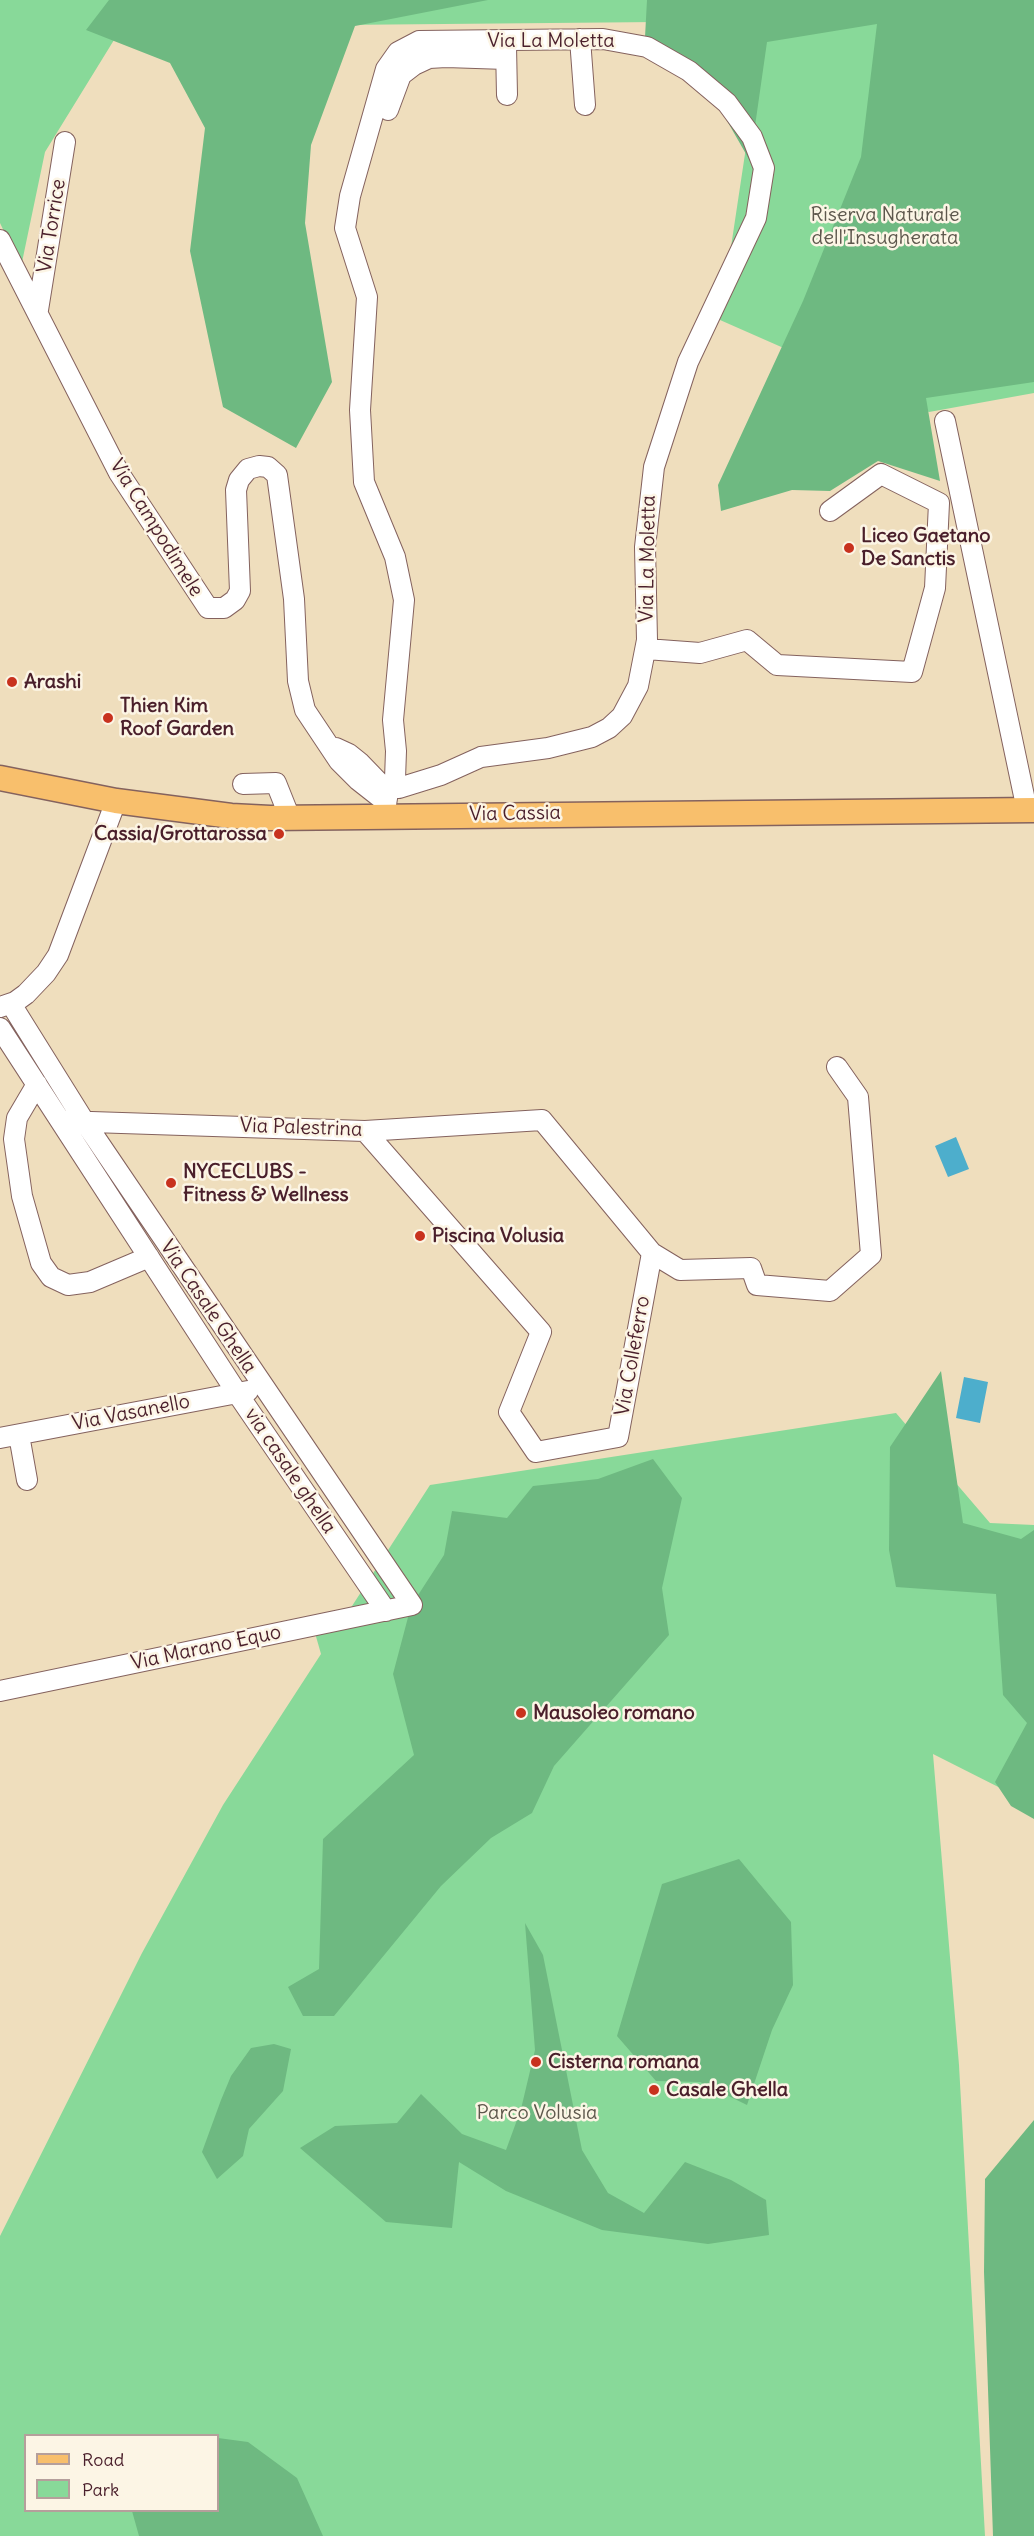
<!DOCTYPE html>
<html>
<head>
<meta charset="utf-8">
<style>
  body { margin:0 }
  #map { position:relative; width:1034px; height:2536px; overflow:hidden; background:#efdebd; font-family:Delius,sans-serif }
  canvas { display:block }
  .legend { position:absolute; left:24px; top:2434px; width:195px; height:78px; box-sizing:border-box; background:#fcf5e5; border:2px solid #b59f9b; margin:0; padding:8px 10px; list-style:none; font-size:18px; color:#4a1f2b }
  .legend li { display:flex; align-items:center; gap:12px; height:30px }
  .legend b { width:30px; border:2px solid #b59f9b }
</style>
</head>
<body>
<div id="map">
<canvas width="1034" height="2536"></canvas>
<ul class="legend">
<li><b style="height:8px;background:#f8bf6c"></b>Road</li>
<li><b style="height:16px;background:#88d999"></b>Park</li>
</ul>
</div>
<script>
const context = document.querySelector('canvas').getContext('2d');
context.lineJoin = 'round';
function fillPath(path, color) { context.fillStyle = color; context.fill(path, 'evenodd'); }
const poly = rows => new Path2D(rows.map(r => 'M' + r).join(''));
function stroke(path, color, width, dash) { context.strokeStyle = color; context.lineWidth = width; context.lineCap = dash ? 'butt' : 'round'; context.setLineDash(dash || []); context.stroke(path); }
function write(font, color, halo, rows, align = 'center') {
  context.font = font + ' Delius,sans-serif'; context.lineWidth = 5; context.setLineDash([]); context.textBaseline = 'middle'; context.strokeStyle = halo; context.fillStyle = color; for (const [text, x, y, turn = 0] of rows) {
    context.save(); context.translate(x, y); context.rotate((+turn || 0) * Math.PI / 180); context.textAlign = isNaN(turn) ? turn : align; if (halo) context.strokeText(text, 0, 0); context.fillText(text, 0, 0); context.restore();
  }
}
fillPath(poly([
  [0,0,1034,0,1034,393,929,412,720,320,765,21,122,27,45,152,21,267,0,223],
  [896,1413,990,1523,1034,1525,1034,1805,933,1754,959,2065,985,2536,0,2536,0,2236,142,1953,223,1805,321,1654,313,1626,343,1620,430,1485],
  [26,2436,218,2436,218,2510,26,2510]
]), '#88d999');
fillPath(poly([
  [109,0,488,0,355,26,311,145,305,223,332,382,296,448,223,407,190,251,205,128,170,63,86,30],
  [647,0,1034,0,1034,382,926,398,940,481,878,461,830,491,792,490,721,511,718,485,803,301,861,157,877,24,767,42,750,161,714,98,644,56],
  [941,1371,963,1523,1021,1539,1034,1530,1034,1819,1011,1806,995,1782,1027,1723,1003,1695,996,1594,896,1587,889,1550,890,1447],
  [653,1459,682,1498,662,1588,669,1635,554,1766,532,1813,491,1838,441,1886,334,2016,303,2016,288,1987,319,1969,323,1839,414,1755,393,1674,411,1606,444,1555,452,1511,507,1518,533,1486,598,1479],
  [739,1859,791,1922,793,1985,772,2030,747,2105,700,2082,656,2081,617,2036,662,1884],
  [525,1923,543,1955,582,2150,608,2193,644,2213,685,2162,731,2180,766,2200,769,2235,708,2244,602,2230,506,2191,459,2162,452,2228,386,2222,300,2148,335,2126,397,2123,421,2094,462,2134,506,2150,521,2109,535,2050],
  [274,2044,291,2049,283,2091,249,2129,243,2156,217,2179,202,2152,221,2100,231,2076,251,2048],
  [1034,2120,1034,2536,993,2536,984,2272,985,2179],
  [218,2438,248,2442,297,2478,323,2536,139,2536,132,2511,218,2510]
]), '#6eb981');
fillPath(poly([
  [956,1137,969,1169,948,1177,935,1146],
  [964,1377,988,1382,980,1423,956,1418]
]), '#4daecc');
const minor = poly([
  [580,39,585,105],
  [506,46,507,95],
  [388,110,401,75,414,65,429,58,446,57,506,59],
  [0,240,119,473,208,608,224,608,235,600,240,591,236,490,239,480,248,469,259,466,268,467,277,475,294,599,298,681,305,710,339,761,358,780,386,802],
  [38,310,65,142],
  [945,421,1027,810],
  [646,649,700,653,747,640,777,665,912,672,935,588,939,503,881,474,830,511],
  [336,748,349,754,359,762,388,792],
  [243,784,276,783,290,818],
  [384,817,388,792,395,779,396,751,393,720,404,600,395,557,364,482,360,410,367,297,345,228,350,196,386,69,398,52,419,41,603,39,647,47,689,71,727,103,752,137,764,168,756,218,688,362,654,467,645,547,647,640,638,686,622,716,609,728,592,737,548,748,481,757,441,775,399,788],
  [0,1007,15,1002,26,994,46,973,58,955,116,801],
  [0,1028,237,1393,386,1611],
  [37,1084,17,1118,14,1139,22,1196,41,1263,51,1277,68,1285,90,1282,149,1257],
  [61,1121,365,1131,542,1120,652,1253,618,1437,536,1452,509,1412,541,1332,365,1131],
  [652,1253,680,1270,751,1268,757,1285,830,1291,871,1255,858,1097,837,1067],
  [19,1435,27,1480],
  [0,1438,248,1391],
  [0,1691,412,1605,84,1121,11,1004]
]);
const major = poly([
  [0,778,116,801,231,816,270,818,1034,810]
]);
stroke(minor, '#84625e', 22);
stroke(major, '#84625e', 27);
stroke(minor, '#fff', 20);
stroke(major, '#f8bf6c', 24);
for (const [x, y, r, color] of [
  [849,548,6,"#c8321e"],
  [12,682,6,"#c8321e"],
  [108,718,6,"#c8321e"],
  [279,834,6,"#c8321e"],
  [171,1183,6,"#c8321e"],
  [420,1236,6,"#c8321e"],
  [521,1713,6,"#c8321e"],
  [536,2062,6,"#c8321e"],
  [654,2090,6,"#c8321e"]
]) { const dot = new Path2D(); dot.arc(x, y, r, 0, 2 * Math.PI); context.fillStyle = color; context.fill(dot); stroke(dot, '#fcf5e5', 2); }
write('20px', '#4a1f2b', '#fcf5e5', [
  ["Via La Moletta",551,41],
  ["Via Torrice",52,226,-81],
  ["Via Campodimele",156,528,58],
  ["Via La Moletta",648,559,-89],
  ["Via Cassia",515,814,-1],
  ["Via Palestrina",301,1128,2],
  ["Via Casale Ghella",208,1307,56],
  ["Via Colleferro",633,1356,-80],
  ["Via Vasanello",131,1413,-11],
  ["via casale ghella",290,1471,56],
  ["Via Marano Equo",206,1648,-12]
]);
write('20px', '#5d574c', '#fcf5e5', [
  ["Riserva Naturale",885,215],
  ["dell'Insugherata",885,238],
  ["Parco Volusia",537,2113]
]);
write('bold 20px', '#4a1f2b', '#fcf5e5', [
  ["Liceo Gaetano",861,536],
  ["De Sanctis",861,559],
  ["Arashi",24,682],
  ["Thien Kim",120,706],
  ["Roof Garden",120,729],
  ["Cassia/Grottarossa",267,834,"right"],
  ["NYCECLUBS -",183,1172],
  ["Fitness & Wellness",183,1195],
  ["Piscina Volusia",432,1236],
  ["Mausoleo romano",533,1713],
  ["Cisterna romana",548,2062],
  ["Casale Ghella",666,2090]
], 'left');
</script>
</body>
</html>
